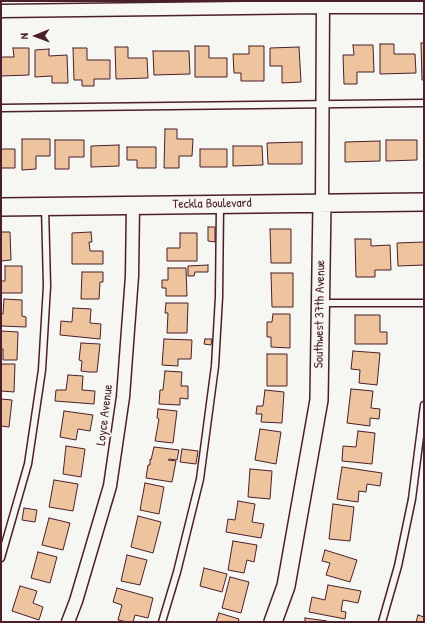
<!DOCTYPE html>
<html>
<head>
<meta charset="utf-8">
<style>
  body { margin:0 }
  #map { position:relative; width:425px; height:623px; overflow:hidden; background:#f6f6f2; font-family:"Patrick Hand",sans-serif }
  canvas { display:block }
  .frame { position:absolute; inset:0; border:2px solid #4a1f2b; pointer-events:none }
  .north { position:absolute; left:16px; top:16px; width:40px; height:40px; -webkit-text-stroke:3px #f6f6f2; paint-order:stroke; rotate:269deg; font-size:11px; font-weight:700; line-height:16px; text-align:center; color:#4a1f2b }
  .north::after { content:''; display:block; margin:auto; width:14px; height:18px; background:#4a1f2b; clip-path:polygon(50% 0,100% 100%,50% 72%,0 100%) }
</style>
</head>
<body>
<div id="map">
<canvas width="425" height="623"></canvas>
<div class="frame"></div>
<div class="north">N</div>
</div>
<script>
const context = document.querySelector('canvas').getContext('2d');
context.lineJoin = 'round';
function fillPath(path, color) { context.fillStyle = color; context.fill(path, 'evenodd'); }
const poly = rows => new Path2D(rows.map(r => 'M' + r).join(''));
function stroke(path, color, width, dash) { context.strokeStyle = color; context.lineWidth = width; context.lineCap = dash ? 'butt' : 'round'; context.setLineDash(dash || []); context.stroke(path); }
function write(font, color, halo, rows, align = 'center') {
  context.font = font + ' "Patrick Hand",sans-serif'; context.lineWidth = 3.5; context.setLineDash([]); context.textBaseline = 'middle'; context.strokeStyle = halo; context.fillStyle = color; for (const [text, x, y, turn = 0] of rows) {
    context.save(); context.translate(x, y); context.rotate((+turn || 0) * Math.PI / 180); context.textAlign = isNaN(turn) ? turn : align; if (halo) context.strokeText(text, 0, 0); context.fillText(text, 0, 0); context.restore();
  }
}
const building = poly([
  [421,43,424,43,424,80,422,80,421,43],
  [380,44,394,44,394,54,415,54,416,73,380,74,380,44],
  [353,45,373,45,374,72,357,72,357,84,344,84,343,55,354,55,353,45],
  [195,46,209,46,209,58,227,58,227,77,195,77,195,46],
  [249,46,264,46,264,81,241,81,241,73,234,73,233,54,249,54,249,46],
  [115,47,128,47,128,58,147,58,148,78,116,79,115,47],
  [299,47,301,82,282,83,282,66,270,66,270,48,299,47],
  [13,48,29,48,29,75,1,76,1,57,14,57,13,48],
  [73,48,87,48,87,60,110,60,110,79,94,79,94,86,82,86,82,80,74,80,73,48],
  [49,49,49,56,67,55,68,83,52,83,52,76,35,77,35,50,49,49],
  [153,51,189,51,190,74,154,75,153,51],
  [165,129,177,129,177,139,193,139,192,156,179,156,179,168,164,168,165,129],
  [22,139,50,139,50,156,36,156,36,169,22,170,22,139],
  [55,140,84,140,84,157,69,157,69,169,55,169,55,140],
  [386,140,417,140,417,160,386,161,386,140],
  [380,141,380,161,345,162,345,142,380,141],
  [302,142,302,164,268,164,267,143,302,142],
  [119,145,119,166,91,167,91,146,119,145],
  [233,146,262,146,263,165,233,166,233,146],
  [127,147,156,147,156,168,137,168,137,160,127,160,127,147],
  [1,149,15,149,15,168,1,168,1,149],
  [200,149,227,149,227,167,200,167,200,149],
  [208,227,215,227,215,242,208,241,208,227],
  [270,229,291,229,291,263,271,263,270,229],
  [1,232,10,232,11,260,1,261,1,232],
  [91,232,92,242,89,242,90,251,103,251,103,264,72,264,72,233,91,232],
  [180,233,197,233,197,261,167,261,167,248,180,248,180,233],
  [355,239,371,239,371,246,390,245,391,270,375,270,375,277,356,277,355,239],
  [424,242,424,265,398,266,397,243,424,242],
  [208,265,208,272,195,272,194,276,188,276,188,266,208,265],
  [5,266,22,266,22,293,1,293,1,281,5,281,5,266],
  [168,268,186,268,187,296,166,296,166,288,162,288,162,280,168,280,168,268],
  [82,272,103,272,103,282,100,282,99,299,81,299,82,272],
  [271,273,293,273,293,307,272,307,271,273],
  [4,299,22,300,22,316,26,317,26,327,1,326,1,314,3,314,4,299],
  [166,303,188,303,187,333,167,333,168,313,165,313,166,303],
  [73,308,91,309,90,323,101,324,100,339,60,335,61,321,72,322,73,308],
  [273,314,290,314,290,348,271,347,271,337,267,337,267,322,272,322,273,314],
  [355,315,380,315,380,332,387,332,387,344,355,344,355,315],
  [1,331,18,332,17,360,3,360,3,349,1,349,1,331],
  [164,339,192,340,191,359,178,359,178,366,162,365,164,339],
  [205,339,212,339,211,345,204,344,205,339],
  [81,343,100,344,97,372,89,372,81,371,82,361,79,360,81,343],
  [353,351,380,353,377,385,359,383,360,370,351,369,353,351],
  [267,354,287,354,287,386,267,386,267,354],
  [1,364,15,364,14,392,1,391,1,364],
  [165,371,182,372,181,386,188,386,188,399,180,398,180,405,159,404,160,390,163,390,165,371],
  [68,375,83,376,82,390,95,391,94,404,55,401,56,390,66,390,68,375],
  [351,389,373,391,371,408,380,409,379,419,370,418,370,426,347,423,351,389],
  [265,390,284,392,282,423,261,422,262,414,256,414,257,406,263,406,265,390],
  [1,399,12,400,9,427,1,426,1,399],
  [158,409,177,411,173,443,155,441,159,419,157,418,158,409],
  [64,411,93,415,90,431,78,429,76,440,60,437,64,411],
  [260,429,281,432,276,464,255,460,260,429],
  [358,431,375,433,372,464,342,461,343,446,356,447,358,431],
  [66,446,85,449,81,477,63,474,66,446],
  [154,447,179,450,177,460,169,459,168,460,176,461,172,482,146,478,148,465,150,465,150,459,151,460,154,447],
  [182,449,198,451,196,464,180,462,182,449],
  [342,467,382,473,380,486,367,484,366,492,359,491,358,502,337,499,342,467],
  [250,469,272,471,270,499,248,497,250,469],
  [54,480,78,484,73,511,49,507,54,480],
  [145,483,164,487,159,514,140,510,145,483],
  [238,501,255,504,252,522,264,524,261,538,226,532,228,519,235,520,238,501],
  [333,504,354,507,350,541,329,539,333,504],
  [24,508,37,510,35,522,22,520,24,508],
  [138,516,161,522,153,553,131,547,138,516],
  [49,518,70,523,63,550,42,545,49,518],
  [233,541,257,545,254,562,247,560,244,573,228,570,233,541],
  [325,550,357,560,350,582,326,575,330,563,322,561,325,550],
  [38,552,57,557,50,583,31,578,38,552],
  [127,555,147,560,140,585,121,581,127,555],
  [204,568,227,574,222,592,200,586,204,568],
  [230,577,249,582,241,613,222,608,230,577],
  [328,585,361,591,358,603,343,600,341,611,346,612,345,619,309,612,312,597,325,600,328,585],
  [20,586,37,591,33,603,43,607,39,620,12,611,20,586],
  [117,588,153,598,148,618,135,615,133,622,127,622,118,620,122,605,113,602,117,588],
  [219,613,239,619,238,622,216,622,219,613],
  [418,615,424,617,424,622,416,622,418,615],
  [305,618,327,621,327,622,305,622,305,618]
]);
fillPath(building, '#edc49d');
stroke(building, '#4a1f2b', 1);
const lane = poly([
  [1,108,424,103],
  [322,303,424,303],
  [1,558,28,464,42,370,47,286,45,207],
  [162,622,177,572,200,479,215,366,219,297,220,206],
  [382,622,398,566,412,499,424,405]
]);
const street = poly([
  [1,11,323,7,424,7],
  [322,203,323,1],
  [68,622,76,601,110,486,123,397,132,276,133,205]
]);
const secondary = poly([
  [1,207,424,202],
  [273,622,286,586,319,400,322,203]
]);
stroke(lane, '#4a1f2b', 9);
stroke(street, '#4a1f2b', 15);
stroke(secondary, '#4a1f2b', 20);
stroke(lane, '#f6f6f2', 6);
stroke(street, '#f6f6f2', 12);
stroke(secondary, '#f6f6f2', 17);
write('13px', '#4a1f2b', '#f6f6f2', [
  ["Teckla Boulevard",212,204,-1],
  ["Southwest 37th Avenue",320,314,-89],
  ["Loyce Avenue",105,415,-83]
]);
</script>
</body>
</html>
